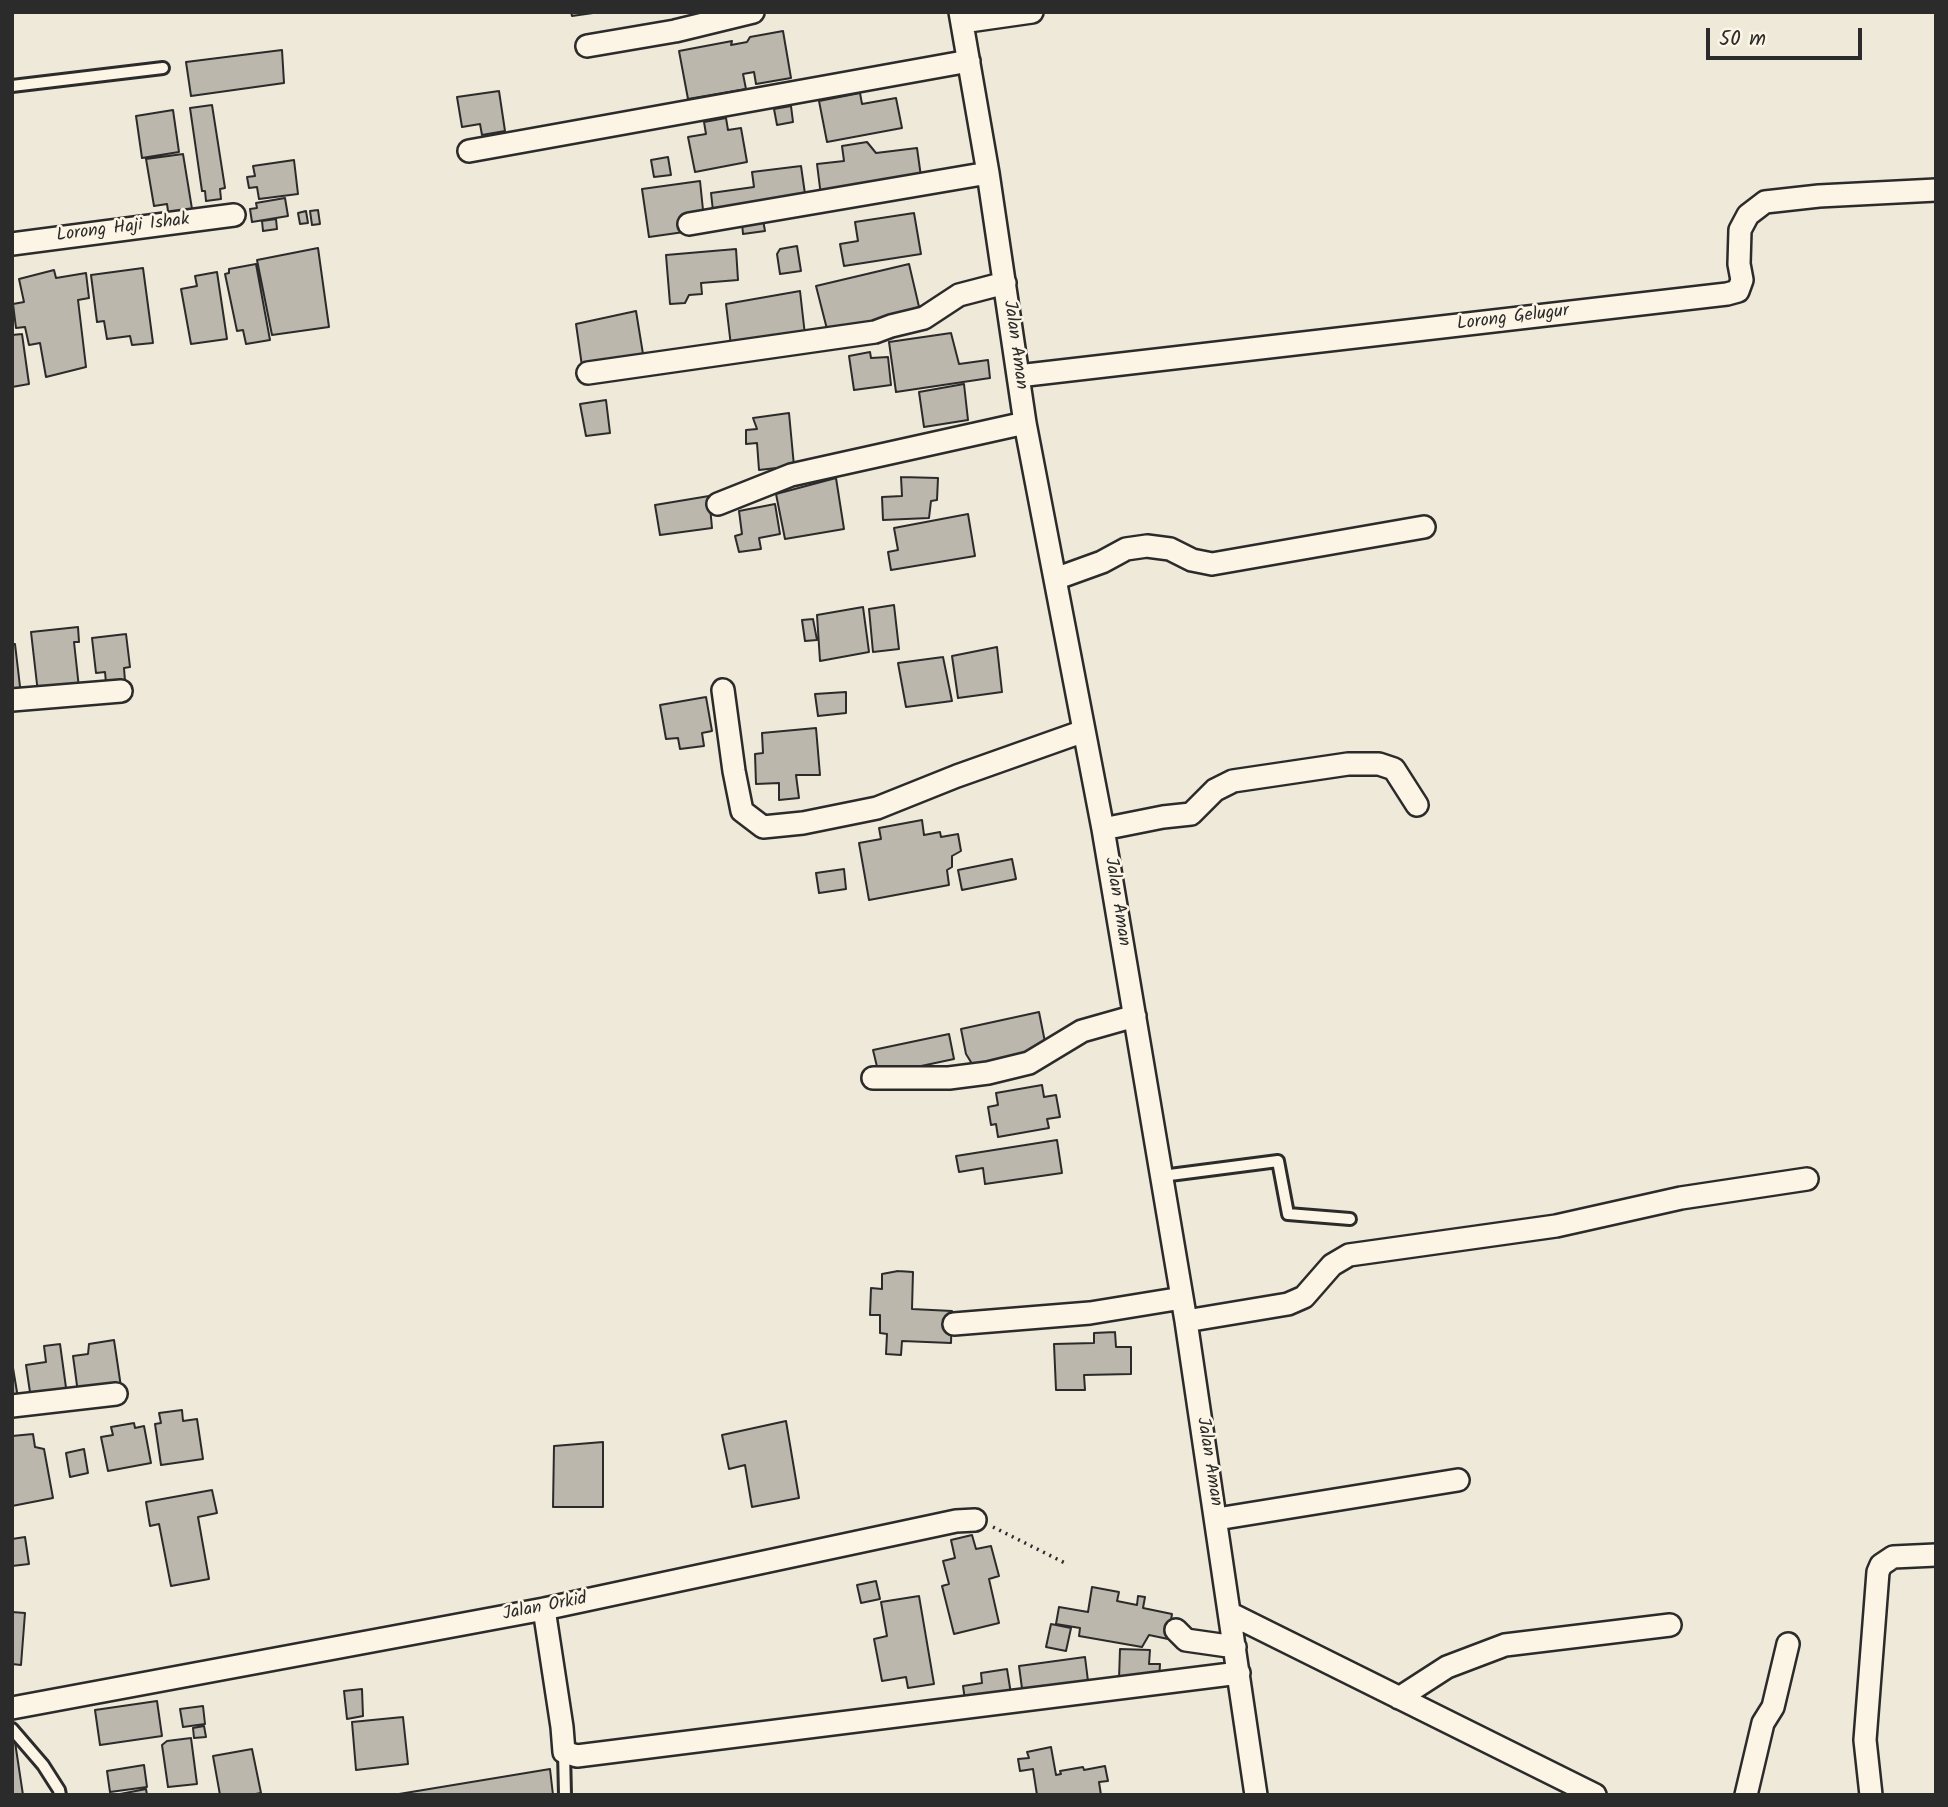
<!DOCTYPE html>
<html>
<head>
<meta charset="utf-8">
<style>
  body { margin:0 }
  #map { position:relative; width:1948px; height:1807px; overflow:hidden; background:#efe9da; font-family:Kalam,sans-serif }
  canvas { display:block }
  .frame { position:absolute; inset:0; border:14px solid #2b2b2b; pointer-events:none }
  .scale { position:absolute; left:1706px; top:28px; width:156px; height:32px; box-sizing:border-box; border:4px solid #2b2b2b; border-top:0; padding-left:9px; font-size:21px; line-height:24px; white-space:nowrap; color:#2b2b2b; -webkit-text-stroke:5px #fcf5e5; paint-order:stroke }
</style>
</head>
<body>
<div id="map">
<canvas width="1948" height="1807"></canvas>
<div class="frame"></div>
<div class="scale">50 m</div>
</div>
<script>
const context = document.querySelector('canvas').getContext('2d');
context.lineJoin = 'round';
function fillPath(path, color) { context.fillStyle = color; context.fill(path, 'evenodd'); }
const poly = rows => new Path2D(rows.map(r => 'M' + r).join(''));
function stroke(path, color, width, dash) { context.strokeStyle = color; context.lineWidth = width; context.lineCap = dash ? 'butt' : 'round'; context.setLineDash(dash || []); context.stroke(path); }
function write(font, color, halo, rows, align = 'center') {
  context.font = font + ' Kalam,sans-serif'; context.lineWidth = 5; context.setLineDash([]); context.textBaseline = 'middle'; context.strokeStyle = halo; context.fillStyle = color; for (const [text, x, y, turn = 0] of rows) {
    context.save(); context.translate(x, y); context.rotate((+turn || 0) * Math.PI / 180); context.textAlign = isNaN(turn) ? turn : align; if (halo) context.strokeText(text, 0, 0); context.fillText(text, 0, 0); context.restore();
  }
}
const building = poly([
  [571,12,592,12,593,13,572,16,571,12],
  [783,31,791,78,756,84,754,72,743,74,746,89,688,99,679,51,732,41,731,45,747,42,750,37,783,31],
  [282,50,284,83,191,96,186,62,282,50],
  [499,91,505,131,482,135,480,124,462,127,457,97,499,91],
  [860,93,862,104,896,98,902,128,827,142,819,101,860,93],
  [212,105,225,188,220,189,221,199,206,201,205,191,202,191,190,108,212,105],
  [791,106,793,122,777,125,774,109,791,106],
  [173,110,179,152,142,158,136,116,173,110],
  [726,118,728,130,741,128,747,162,695,172,688,137,706,134,704,122,726,118],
  [867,142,876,153,917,148,922,184,821,196,817,164,844,161,842,146,867,142],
  [183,154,193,215,169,218,167,204,154,206,146,159,183,154],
  [668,157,671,175,654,177,651,160,668,157],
  [294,160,298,194,259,199,257,187,249,188,247,177,255,176,253,166,294,160],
  [801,166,806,201,713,211,711,193,754,187,752,172,801,166],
  [700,181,705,229,649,237,642,189,700,181],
  [285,198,288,216,252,222,250,209,257,208,256,203,285,198],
  [318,210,320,224,312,225,310,211,318,210],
  [306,211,308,223,300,224,298,213,306,211],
  [914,213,921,254,844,266,840,244,858,241,855,222,914,213],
  [276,219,277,229,263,231,262,221,276,219],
  [763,220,765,231,743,234,742,223,763,220],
  [797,246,801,271,780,274,777,254,780,249,797,246],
  [318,248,329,327,272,335,257,260,318,248],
  [736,249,738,280,701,283,702,294,689,295,685,303,670,304,666,255,736,249],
  [256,264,270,340,246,344,243,330,237,331,225,274,229,273,229,269,256,264],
  [909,264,920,311,828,333,816,286,909,264],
  [143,268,153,343,132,345,130,336,107,339,104,321,97,322,91,275,143,268],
  [54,270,56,278,86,273,89,298,78,300,86,367,46,377,40,343,29,345,25,327,16,328,13,304,24,302,19,279,54,270],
  [217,272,227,339,191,344,181,289,197,286,195,276,217,272],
  [800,291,805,335,731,346,726,304,800,291],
  [636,311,643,354,582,366,576,324,636,311],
  [951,333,959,364,988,360,990,378,896,392,889,342,951,333],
  [22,334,29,384,12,387,12,335,22,334],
  [870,352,871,358,888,357,891,385,854,390,849,356,870,352],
  [964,384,968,420,924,427,919,392,964,384],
  [606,400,610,433,586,436,580,404,606,400],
  [789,413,794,466,759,470,757,443,746,444,746,430,757,429,753,418,789,413],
  [901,477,938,478,937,500,931,501,929,518,883,520,882,497,902,496,901,477],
  [836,478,844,529,785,539,776,494,836,478],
  [709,496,712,528,660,535,655,505,709,496],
  [775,504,780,534,759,538,761,549,739,552,735,536,742,534,739,511,775,504],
  [968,514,975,556,891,570,888,552,898,550,894,528,968,514],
  [894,605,899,649,873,652,869,609,894,605],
  [863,607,869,652,820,661,817,615,863,607],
  [813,619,817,640,805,641,802,620,813,619],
  [78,627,79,642,74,642,79,688,38,693,31,632,78,627],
  [126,634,130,667,124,668,125,681,106,683,105,672,96,673,92,638,126,634],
  [12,644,15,644,21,695,12,696,12,644],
  [997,647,1002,692,958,698,952,656,997,647],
  [943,657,952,701,906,707,898,663,943,657],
  [846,692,846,713,818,716,815,694,846,692],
  [706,697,712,731,702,733,704,746,680,749,678,738,666,739,660,705,706,697],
  [816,728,820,775,796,775,799,798,779,800,779,783,756,784,755,754,763,753,762,733,816,728],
  [922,820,924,835,940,832,941,837,958,834,961,851,952,856,952,867,947,870,949,885,869,900,859,843,881,839,879,828,922,820],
  [1012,859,1016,879,962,890,958,870,1012,859],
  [844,869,846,889,819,893,816,873,844,869],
  [1039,1012,1047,1052,974,1067,966,1054,961,1029,1039,1012],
  [949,1034,954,1059,879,1075,873,1050,949,1034],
  [1042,1085,1044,1097,1056,1095,1060,1117,1047,1119,1049,1128,998,1137,996,1124,991,1125,988,1107,998,1105,996,1093,1042,1085],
  [1057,1140,1062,1173,985,1184,983,1168,959,1172,956,1156,1057,1140],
  [898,1271,913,1272,912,1309,952,1311,951,1343,902,1341,901,1355,886,1354,887,1334,880,1333,880,1315,870,1315,871,1288,882,1289,882,1274,898,1271],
  [1115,1332,1116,1347,1131,1347,1131,1374,1084,1375,1085,1390,1056,1390,1054,1344,1094,1343,1094,1333,1115,1332],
  [114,1340,121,1387,78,1393,73,1356,88,1354,89,1344,114,1340],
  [60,1344,67,1395,31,1399,26,1365,46,1362,44,1346,60,1344],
  [12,1362,18,1398,12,1399,12,1362],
  [182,1410,183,1421,197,1419,203,1459,161,1465,155,1424,161,1423,159,1413,182,1410],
  [786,1421,799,1498,752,1507,745,1465,729,1469,722,1435,786,1421],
  [134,1423,135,1428,144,1426,151,1463,108,1471,101,1437,113,1435,111,1427,134,1423],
  [33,1434,35,1447,44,1449,53,1498,12,1506,12,1436,33,1434],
  [603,1442,603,1507,553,1507,554,1446,603,1442],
  [84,1449,88,1473,70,1477,66,1453,84,1449],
  [212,1490,217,1513,198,1517,209,1579,171,1586,159,1524,150,1526,146,1502,212,1490],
  [972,1535,976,1549,991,1546,999,1576,989,1579,999,1623,954,1634,942,1586,949,1584,943,1561,955,1558,951,1540,972,1535],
  [25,1537,29,1564,12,1566,12,1539,25,1537],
  [876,1581,880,1599,861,1603,857,1585,876,1581],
  [1092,1587,1119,1592,1117,1601,1137,1605,1138,1596,1145,1597,1143,1608,1172,1614,1168,1639,1149,1635,1142,1647,1079,1636,1080,1628,1056,1624,1059,1607,1088,1612,1092,1587],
  [919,1596,934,1684,908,1688,906,1677,882,1681,874,1639,887,1636,881,1602,919,1596],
  [12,1612,25,1613,21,1665,12,1664,12,1612],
  [1051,1624,1071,1628,1066,1651,1046,1647,1051,1624],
  [1120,1649,1150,1650,1149,1664,1160,1664,1159,1681,1119,1679,1120,1649],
  [1085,1657,1088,1681,1074,1683,1075,1690,1023,1696,1019,1666,1085,1657],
  [1007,1669,1012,1700,966,1707,963,1686,982,1683,981,1673,1007,1669],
  [362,1689,363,1716,347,1719,344,1691,362,1689],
  [157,1701,162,1736,100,1745,95,1710,157,1701],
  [203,1706,205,1724,183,1727,180,1709,203,1706],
  [403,1717,408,1764,356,1770,352,1722,403,1717],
  [204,1726,206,1737,194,1738,193,1728,204,1726],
  [191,1738,197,1784,168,1787,162,1745,167,1741,191,1738],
  [15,1742,23,1795,12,1795,12,1743,15,1742],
  [1051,1747,1056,1775,1061,1774,1060,1771,1083,1767,1084,1770,1105,1766,1108,1781,1099,1782,1101,1795,1037,1795,1033,1769,1020,1771,1018,1759,1029,1758,1027,1752,1051,1747],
  [252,1749,261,1793,250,1795,220,1795,213,1756,252,1749],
  [144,1765,147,1787,110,1792,107,1771,144,1765],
  [550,1769,553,1795,393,1795,550,1769],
  [146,1789,147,1795,115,1795,146,1789]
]);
fillPath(building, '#bcb7ac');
stroke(building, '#2b2b2b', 2);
const lane = poly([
  [12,86,163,68],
  [1162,1176,1278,1161,1288,1214,1350,1219],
  [12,1729,43,1765,59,1790,60,1795],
  [564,1752,565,1795]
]);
const street = poly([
  [960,12,988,173,1025,423,1103,829,1186,1321,1256,1795],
  [962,22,1032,12],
  [587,46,675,31,753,12],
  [469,151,969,61],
  [689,224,988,173],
  [12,244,234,215],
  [588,373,875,332,891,326,924,318,959,295,1005,283],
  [1018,376,1727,294,1738,291,1742,280,1739,264,1740,230,1748,215,1765,202,1819,196,1936,190],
  [718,504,791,475,1025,423],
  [1055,579,1102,562,1126,549,1147,546,1170,549,1192,560,1212,564,1424,527],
  [723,690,734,771,742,811,763,827,803,823,877,808,957,776,1084,731],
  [12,700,121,691],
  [1103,829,1163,817,1191,814,1215,790,1233,781,1348,764,1379,764,1394,769,1417,805],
  [873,1078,949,1078,988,1073,1029,1063,1082,1031,1135,1016],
  [1186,1321,1288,1304,1304,1297,1332,1265,1349,1255,1556,1226,1681,1198,1807,1179],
  [954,1324,1090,1313,1182,1298],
  [12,1406,116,1394],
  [1217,1519,1458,1480],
  [544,1609,562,1727,564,1752,577,1756,1239,1673],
  [1231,1614,1595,1795],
  [1176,1630,1186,1640,1235,1647],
  [1399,1698,1447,1667,1505,1645,1670,1625],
  [12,1708,544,1609,956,1521,975,1520],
  [1746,1795,1763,1723,1773,1707,1788,1644],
  [1871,1795,1865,1740,1878,1572,1881,1565,1893,1557,1936,1555]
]);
stroke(lane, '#2b2b2b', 16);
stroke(street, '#2b2b2b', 26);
stroke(poly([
  [993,1527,1067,1564]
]), '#2b2b2b', 3.5, [2, 5]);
stroke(lane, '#fcf5e5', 10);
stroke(street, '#fcf5e5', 21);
write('18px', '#2b2b2b', '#fcf5e5', [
  ["Lorong Haji Ishak",123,229,-7],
  ["Lorong Gelugur",1513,319,-7],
  ["Jalan Aman",1014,345,82],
  ["Jalan Aman",1116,902,81],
  ["Jalan Aman",1208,1462,81],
  ["Jalan Orkid",545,1608,-11]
]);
</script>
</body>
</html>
